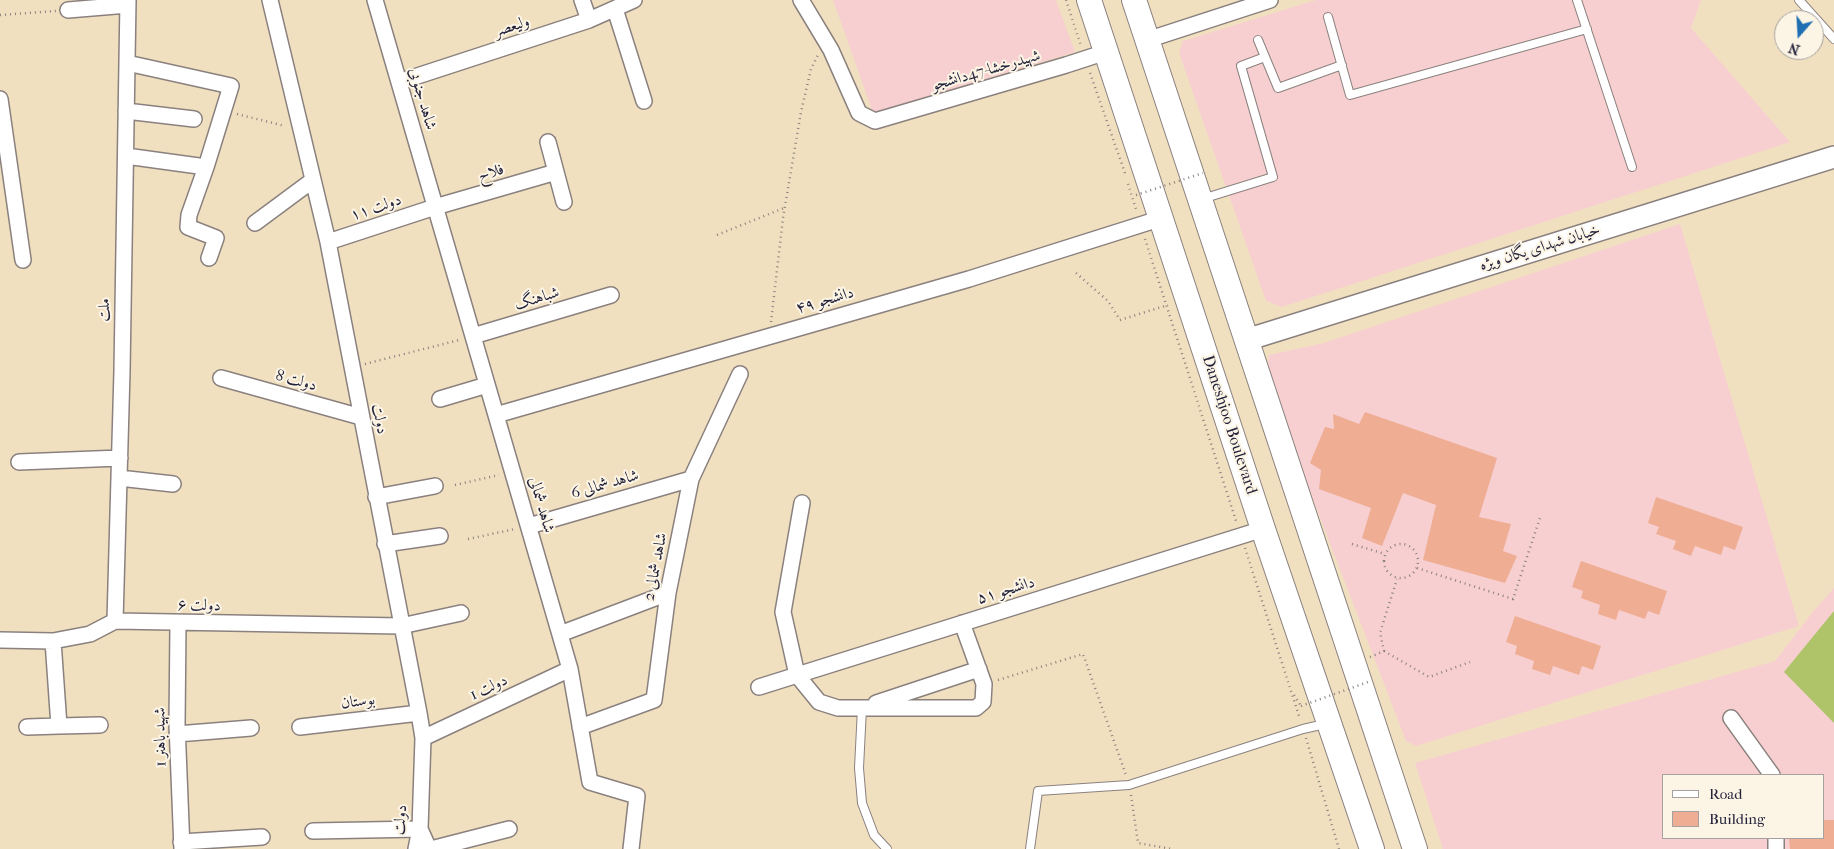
<!DOCTYPE html>
<html>
<head>
<meta charset="utf-8">
<style>
  body { margin:0 }
  #map { position:relative; width:1834px; height:849px; overflow:hidden; background:#f1e0c0; font-family:"IM FELL French Canon",serif }
  canvas { display:block }
  .legend { position:absolute; left:1662px; top:774px; width:162px; height:65px; box-sizing:border-box; background:#fcf5e5; border:1px solid #a5a1a1; margin:0; padding:6px 9px; list-style:none; font-size:15px; color:#22223b }
  .legend li { display:flex; align-items:center; gap:10px; height:25px }
  .legend b { width:25px; border:1px solid #a5a1a1 }
  .north { position:absolute; left:1774px; top:10px; width:50px; height:50px; box-sizing:border-box; background:#fcf5e5; border:1px solid #a5a1a1; border-radius:50%; rotate:199deg; font-size:14px; font-weight:700; line-height:20px; text-align:center; color:#22223b }
  .north::after { content:''; display:block; margin:auto; width:18px; height:22px; background:#1f6fb2; clip-path:polygon(50% 0,100% 100%,50% 72%,0 100%) }
</style>
</head>
<body>
<div id="map">
<canvas width="1834" height="849"></canvas>
<ul class="legend">
<li><b style="height:6px;background:#fff"></b>Road</li>
<li><b style="height:14px;background:#efad93"></b>Building</li>
</ul>
<div class="north">N</div>
</div>
<script>
const context = document.querySelector('canvas').getContext('2d');
context.lineJoin = 'round';
function fillPath(path, color) { context.fillStyle = color; context.fill(path, 'evenodd'); }
const poly = rows => new Path2D(rows.map(r => 'M' + r).join(''));
function stroke(path, color, width, dash) { context.strokeStyle = color; context.lineWidth = width; context.lineCap = dash ? 'butt' : 'round'; context.setLineDash(dash || []); context.stroke(path); }
function write(font, color, halo, rows, align = 'center') {
  context.font = font + ' "IM FELL French Canon",Amiri,serif'; context.lineWidth = 4; context.setLineDash([]); context.textBaseline = 'middle'; context.strokeStyle = halo; context.fillStyle = color; for (const [text, x, y, turn = 0] of rows) {
    context.save(); context.translate(x, y); context.rotate((+turn || 0) * Math.PI / 180); context.textAlign = isNaN(turn) ? turn : align; if (halo) context.strokeText(text, 0, 0); context.fillText(text, 0, 0); context.restore();
  }
}
fillPath(poly([
  [833,0,1056,0,1075,52,873,113],
  [1316,0,1701,0,1691,28,1790,142,1282,307,1266,301,1179,53,1183,41],
  [1680,224,1799,626,1416,746,1406,741,1266,377,1269,355,1324,343],
  [1834,588,1834,849,1443,849,1415,763,1775,661,1816,608],
  [1663,775,1823,775,1823,838,1663,838]
]), '#f7cfd0');
fillPath(poly([
  [1834,611,1834,723,1784,672]
]), '#afc469');
fillPath(poly([
  [1365,412,1497,458,1479,517,1511,524,1503,551,1517,556,1505,583,1423,560,1436,505,1403,493,1382,546,1362,538,1371,508,1319,489,1321,470,1310,463,1325,427,1334,429,1333,414,1359,424],
  [1656,497,1743,527,1735,550,1724,546,1721,555,1695,546,1691,556,1673,549,1676,541,1656,534,1659,527,1648,523],
  [1581,561,1667,591,1659,615,1648,611,1645,619,1619,610,1616,620,1598,614,1600,605,1581,598,1583,591,1572,587],
  [1515,616,1601,646,1593,670,1582,666,1579,675,1553,666,1550,675,1532,669,1534,661,1515,654,1517,646,1506,642],
  [1823,820,1834,820,1834,849,1790,849,1789,838,1823,838]
]), '#efad93');
const lane = poly([
  [1577,0,1632,167],
  [1799,0,1834,39],
  [1328,17,1350,95,1587,29],
  [1258,40,1278,88,1342,65],
  [1202,199,1273,177,1241,66,1265,57],
  [862,708,859,768,862,803,874,835,887,849],
  [1030,849,1038,791,1129,785,1303,729,1325,724]
]);
const street = poly([
  [270,0,328,242,419,713,423,738,420,829,416,849],
  [375,0,570,669,590,782,637,796,631,849],
  [582,0,589,20],
  [801,0,831,50,859,113,875,121,1066,65,1106,52],
  [615,9,644,101],
  [68,10,128,5],
  [1147,40,1270,0],
  [127,63,231,86,206,167,189,215,188,227,216,238,209,258],
  [399,82,589,20,634,0],
  [0,99,23,260],
  [126,111,194,119],
  [548,142,564,202],
  [126,156,206,167],
  [255,223,313,180],
  [328,242,435,207,556,172],
  [473,336,611,295],
  [221,378,361,417],
  [440,399,487,385],
  [496,415,969,279,1162,218],
  [19,462,120,458],
  [119,478,173,484],
  [376,497,435,486],
  [802,503,783,612,797,675,819,702,838,708,976,708,983,702,984,684,962,623],
  [529,526,691,479],
  [385,544,440,536],
  [115,621,122,371,128,0],
  [178,624,177,725,182,849],
  [560,634,668,593],
  [0,640,53,641,90,634,115,621,401,626,461,613],
  [759,687,1263,529],
  [876,703,979,669],
  [1731,718,1772,775],
  [59,726,100,725],
  [27,727,59,726,53,641],
  [300,727,419,713],
  [580,727,654,700,668,593,691,479,740,374],
  [177,734,251,728],
  [423,738,570,669],
  [313,831,420,829,429,849],
  [181,842,262,837],
  [431,849,509,829],
  [1776,849,1776,838]
]);
const secondary = poly([
  [1246,340,1834,157]
]);
const primary = poly([
  [1089,0,1263,529,1372,849],
  [1134,0,1415,849]
]);
stroke(lane, '#8a817e', 10);
stroke(street, '#8a817e', 18);
stroke(secondary, '#8a817e', 24);
stroke(primary, '#8a817e', 26);
stroke(poly([
  [1066,0,1081,46],
  [0,15,56,11],
  [1090,73,1126,176],
  [237,114,285,126],
  [1128,184,1137,212],
  [717,235,784,208],
  [1145,239,1237,524],
  [1076,273,1108,301,1120,320,1168,305],
  [771,322,783,218,801,112,811,69,818,55],
  [365,364,459,340],
  [455,485,499,475],
  [468,539,515,529],
  '1384 561a17 17 0 1 1 34 0a17 17 0 1 1-34 0Z',
  [1352,544,1385,554],
  [1245,548,1300,719],
  [1417,568,1513,599,1541,515],
  [1384,651,1429,677,1470,662],
  [1370,657,1384,651,1380,633,1397,579],
  [998,680,1083,654,1126,775],
  [1294,695,1301,706],
  [1306,738,1339,849],
  [1131,795,1138,843,1172,849]
]), '#8a817e', 2.5, [1, 4]);
stroke(lane, '#fff', 8);
stroke(street, '#fff', 15);
stroke(secondary, '#fff', 21);
stroke(primary, '#fff', 24);
stroke(poly([
  [1136,195,1203,173],
  [1301,706,1368,682]
]), '#8a817e', 2.5, [1, 4]);
write('16px', '#22223b', '#fcf5e5', [
  ["ولیعصر",512,27,-18],
  ["شهیدرخشا-47دانشجو",986,71,-16],
  ["شاهد جنوبی",422,99,74],
  ["فلاح",491,173,-16],
  ["دولت ۱۱",376,208,-18],
  ["خیابان شهدای یگان ویژه",1540,248,-17],
  ["شباهنگ",537,299,-17],
  ["دانشجو ۴۹",825,301,-16],
  ["ملت",105,310,-89],
  ["دولت 8",296,381,15],
  ["دولت",379,419,79],
  ["Daneshjoo Boulevard",1229,425,72],
  ["شاهد شمالی 6",605,485,-16],
  ["شاهد شمالی",541,505,74],
  ["شاهد شمالی 2",656,567,-79],
  ["دانشجو ۵۱",1006,591,-17],
  ["دولت ۶",199,606,1],
  ["دولت 1",489,688,-25],
  ["بوستان",358,702,-7],
  ["شهید باهنر 1",161,737,-91],
  ["دولت",401,820,-85]
]);
</script>
</body>
</html>
